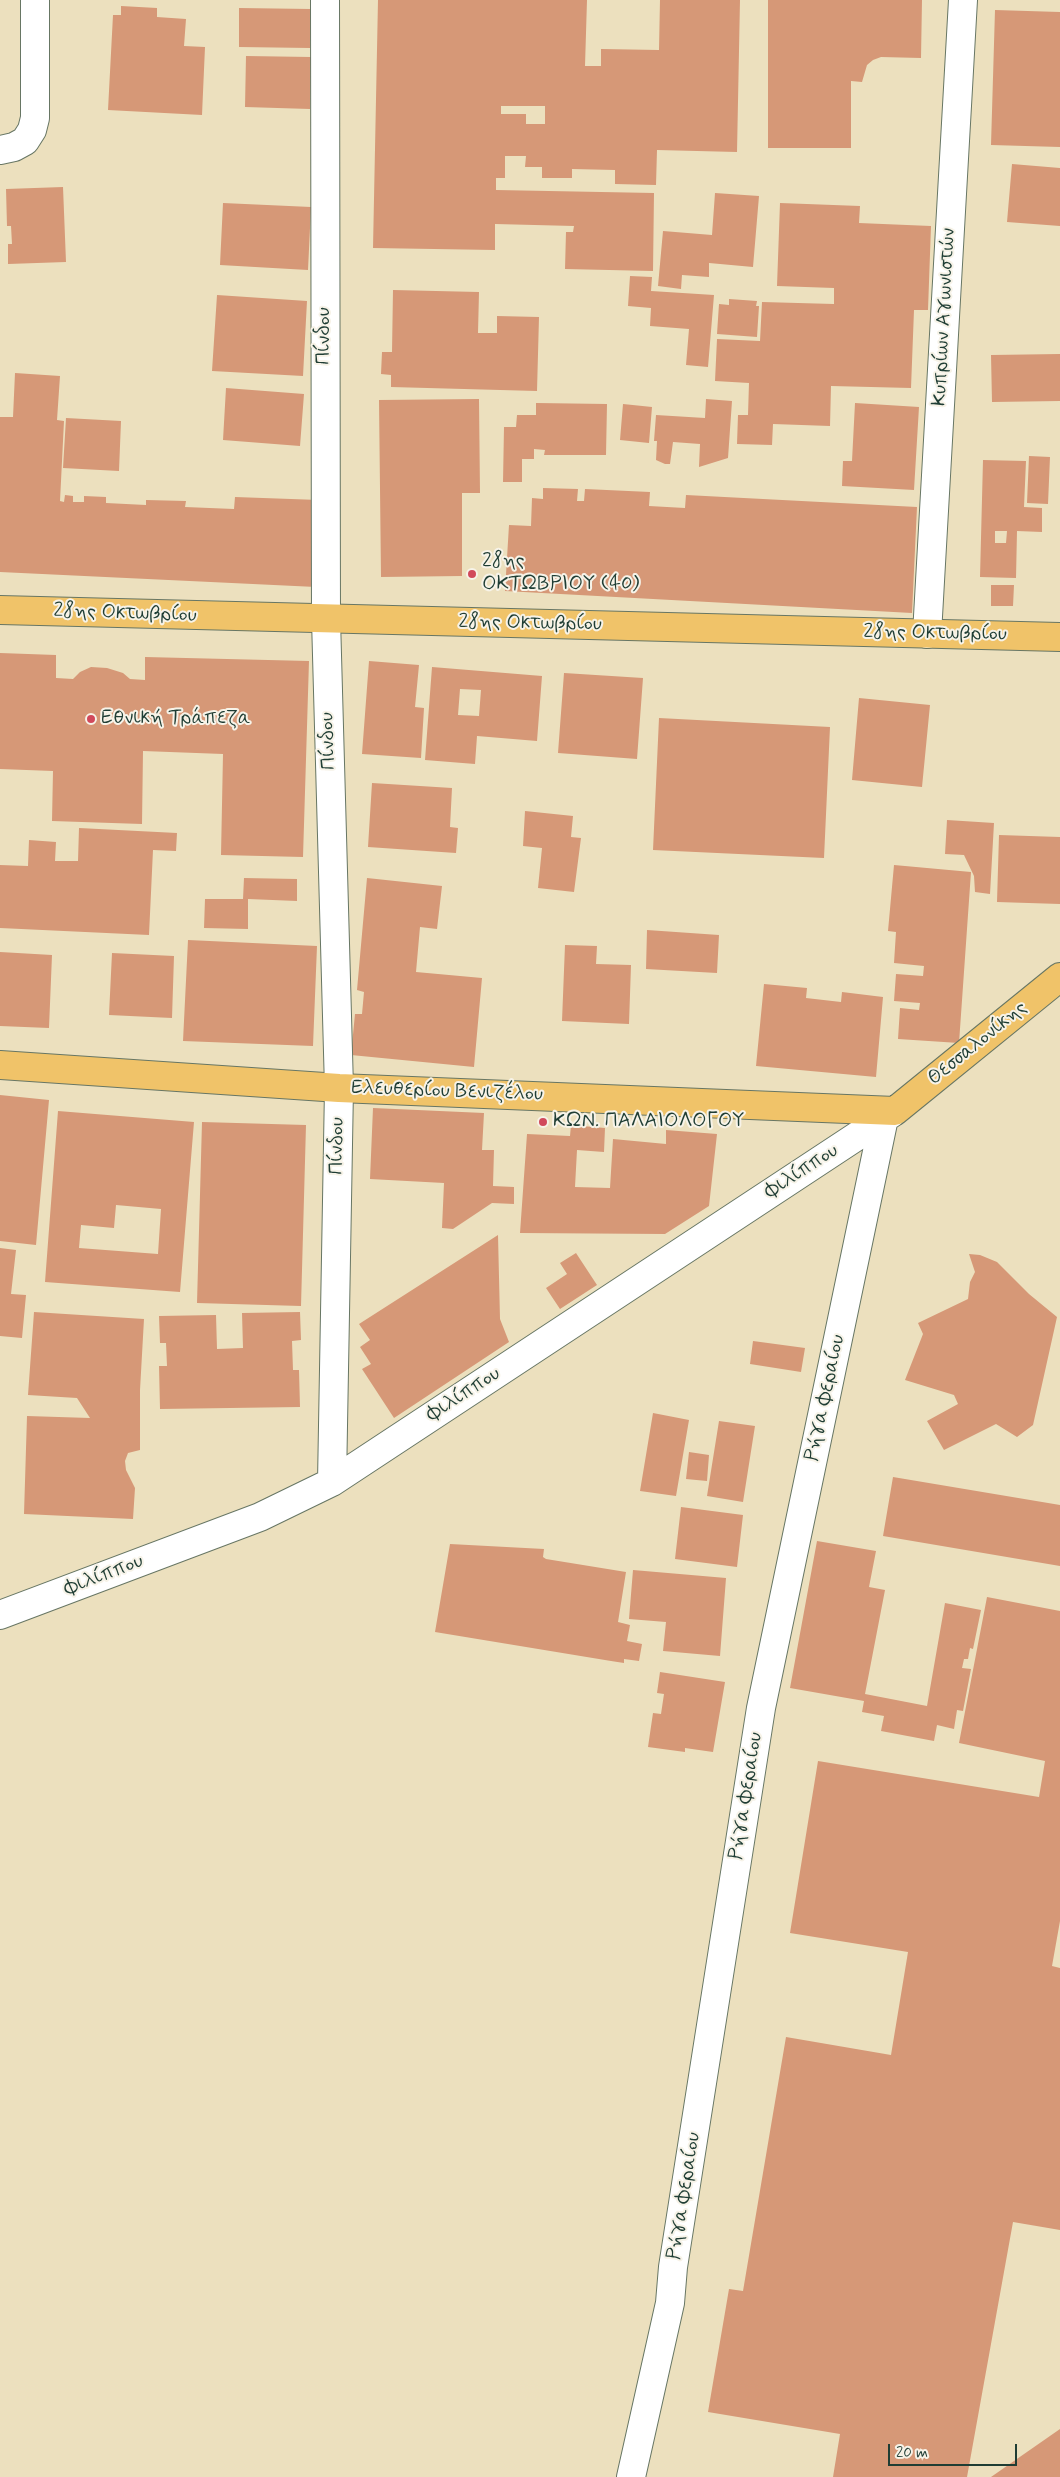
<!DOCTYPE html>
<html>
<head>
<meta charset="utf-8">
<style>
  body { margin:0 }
  #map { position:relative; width:1060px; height:2477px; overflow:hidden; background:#ece0be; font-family:Mynerve,sans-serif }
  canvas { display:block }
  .scale { position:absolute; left:888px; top:2444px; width:129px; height:22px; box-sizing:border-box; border:2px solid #1f3d34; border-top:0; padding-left:6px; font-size:15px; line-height:18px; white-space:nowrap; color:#1f3d34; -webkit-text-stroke:4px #f7f3e8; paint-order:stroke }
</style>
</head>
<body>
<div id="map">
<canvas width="1060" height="2477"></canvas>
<div class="scale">20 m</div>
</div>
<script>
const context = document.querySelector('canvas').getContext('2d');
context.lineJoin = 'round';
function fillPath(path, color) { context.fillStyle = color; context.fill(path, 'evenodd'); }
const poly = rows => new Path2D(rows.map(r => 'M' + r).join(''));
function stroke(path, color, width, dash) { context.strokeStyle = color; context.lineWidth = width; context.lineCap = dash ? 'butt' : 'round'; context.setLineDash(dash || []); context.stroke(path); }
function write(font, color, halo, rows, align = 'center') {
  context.font = font + ' Mynerve,sans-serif'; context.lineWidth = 4; context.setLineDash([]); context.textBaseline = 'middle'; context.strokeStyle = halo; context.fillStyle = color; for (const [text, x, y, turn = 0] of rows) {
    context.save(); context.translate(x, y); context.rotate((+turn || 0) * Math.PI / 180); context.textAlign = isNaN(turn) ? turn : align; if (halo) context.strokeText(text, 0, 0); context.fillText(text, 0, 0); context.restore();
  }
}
fillPath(poly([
  [378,0,587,0,585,66,601,66,601,49,659,50,660,0,740,0,737,152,657,150,656,185,615,184,615,170,572,169,572,178,542,178,542,167,525,167,526,156,505,156,505,178,496,178,496,190,654,193,653,271,565,269,566,232,573,232,574,226,495,224,495,250,373,248],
  [501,106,545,106,545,124,526,124,526,114,501,114],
  [768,0,922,0,921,58,881,57,873,60,867,65,862,82,851,81,851,148,768,148],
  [121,6,157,8,157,17,186,19,184,46,205,47,202,115,108,110,113,15,121,15],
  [239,8,311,9,310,48,239,47],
  [995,10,1060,12,1060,147,991,145],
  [246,56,311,57,310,109,245,107],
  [1012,164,1060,168,1060,226,1007,222],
  [63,187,66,262,8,264,8,244,12,244,11,226,7,226,6,189],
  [715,193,759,196,753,267,709,263,709,277,682,275,681,289,658,286,663,231,712,235],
  [223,203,311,207,308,270,220,265],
  [780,203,860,206,859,223,931,226,928,310,914,310,911,388,831,386,830,426,773,424,772,445,737,444,738,415,748,415,749,383,715,381,717,339,760,341,762,302,834,304,834,288,777,286],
  [630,276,652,277,651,291,714,295,708,367,686,365,689,329,650,326,651,308,628,306],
  [393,290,479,292,478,333,497,333,497,316,539,317,537,391,391,387,391,375,381,374,382,352,392,352],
  [217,295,307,301,303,376,212,371],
  [729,299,757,301,756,306,759,306,757,337,717,334,719,304,729,305],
  [1060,354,1060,401,992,402,991,355],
  [15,373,60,376,57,420,64,421,60,501,64,502,65,495,73,496,73,502,84,502,84,496,106,497,106,503,146,505,146,500,186,501,185,507,234,509,235,497,319,500,316,587,0,572,0,417,13,417],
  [226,388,304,394,300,446,223,440],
  [479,399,480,493,462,493,462,576,381,577,379,400],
  [706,399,732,401,728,458,699,467,700,444,673,442,670,464,665,464,656,460,657,441,654,441,656,415,705,418],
  [536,403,607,404,606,455,544,455,545,450,534,449,534,459,522,459,522,482,503,482,504,427,516,427,517,415,536,415],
  [855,403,919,407,914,490,842,486,843,461,852,461],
  [623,404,652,407,649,443,620,440],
  [66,418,121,421,119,471,63,468],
  [1029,456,1050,457,1048,504,1027,503],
  [983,460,1026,461,1024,507,1042,508,1042,532,1017,531,1016,578,980,577],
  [995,531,1007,531,1006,543,995,543],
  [543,488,578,489,577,501,584,501,585,489,650,492,649,506,685,508,686,495,917,507,912,613,505,591,509,525,531,526,532,498,543,499],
  [991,585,1014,585,1013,606,991,606],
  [0,653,56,655,56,678,73,679,80,672,91,667,107,668,123,673,130,679,145,680,145,657,309,661,303,857,221,855,223,754,143,751,142,824,52,821,53,771,0,769],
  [369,661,419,665,415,707,424,708,421,758,362,754],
  [432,667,542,676,537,741,477,736,475,764,425,760],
  [460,689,481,690,479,716,458,715],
  [564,673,643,678,637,759,558,753],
  [859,698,930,705,922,787,852,780],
  [659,718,830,727,824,858,653,850],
  [372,783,452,788,450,827,458,828,456,853,368,847],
  [525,811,573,816,571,837,581,838,574,892,538,888,542,848,523,846],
  [947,820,994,823,990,894,975,892,974,876,964,855,945,854],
  [79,828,177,833,176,851,153,850,149,935,0,928,0,865,28,866,29,840,56,842,55,861,78,861],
  [999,835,1060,837,1060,904,997,902],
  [894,865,971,872,959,1043,898,1039,900,1008,919,1010,920,1003,894,1001,896,974,923,976,924,966,894,963,896,932,888,931],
  [244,878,297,879,297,901,248,899,248,929,204,928,205,899,243,899],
  [367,878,442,886,437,929,420,927,416,972,482,978,474,1067,351,1055,355,1014,362,1014,364,992,357,990],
  [647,930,719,935,717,973,646,969],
  [188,940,317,946,313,1046,183,1041],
  [565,945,597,946,596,964,631,965,629,1024,562,1021],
  [0,952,52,955,49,1028,0,1026],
  [112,953,174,956,172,1018,109,1015],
  [764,984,807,988,806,998,841,1002,842,992,883,997,876,1077,756,1066],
  [0,1095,49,1100,36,1245,0,1241],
  [373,1108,484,1113,482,1150,494,1150,493,1186,514,1187,514,1204,492,1203,453,1229,442,1228,444,1183,370,1179],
  [58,1111,194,1122,180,1292,45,1282],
  [116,1205,161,1209,158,1254,79,1248,81,1225,114,1228],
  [202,1122,306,1125,301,1306,197,1303],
  [571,1125,605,1128,604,1152,577,1150,575,1187,610,1188,613,1139,666,1144,666,1130,717,1134,709,1206,665,1234,520,1233,527,1134,570,1136],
  [498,1235,500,1319,509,1342,394,1418,362,1369,371,1364,360,1347,370,1340,359,1324],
  [0,1248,16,1250,11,1294,26,1295,22,1338,0,1336],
  [576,1253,597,1285,560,1309,546,1288,567,1274,560,1263],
  [969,1254,980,1255,997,1262,1029,1294,1057,1317,1033,1425,1017,1437,996,1424,944,1450,927,1421,958,1404,954,1395,905,1380,923,1334,918,1323,968,1299,970,1282,975,1272],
  [34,1312,144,1319,140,1390,140,1450,128,1453,125,1461,126,1470,135,1488,133,1519,24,1514,27,1416,90,1418,77,1398,28,1395],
  [300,1312,301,1340,292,1341,293,1370,299,1370,300,1407,160,1409,159,1366,167,1366,166,1343,160,1343,159,1316,216,1315,217,1349,243,1348,242,1313],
  [753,1341,805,1348,801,1372,750,1364],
  [653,1413,689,1420,676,1496,640,1491],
  [719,1421,755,1426,743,1502,707,1496],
  [689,1452,709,1455,707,1481,686,1479],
  [893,1477,1060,1505,1060,1566,883,1536],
  [681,1507,743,1515,737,1567,675,1559],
  [817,1541,876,1551,869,1587,885,1590,865,1694,927,1706,945,1603,981,1610,973,1649,970,1648,968,1659,964,1659,962,1668,971,1669,963,1711,957,1710,954,1729,937,1725,934,1741,881,1731,884,1716,862,1712,864,1701,790,1688],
  [450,1544,544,1549,543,1557,546,1559,626,1572,618,1622,630,1625,627,1641,642,1644,639,1661,624,1659,624,1663,611,1661,435,1632],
  [633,1570,726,1578,720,1656,663,1651,666,1622,629,1619],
  [987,1597,1060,1611,1060,1921,1052,1966,1060,1968,1060,2230,1013,2222,967,2477,833,2477,840,2434,708,2412,729,2289,743,2291,786,2037,891,2055,908,1952,790,1933,818,1761,1039,1797,1045,1761,959,1743],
  [660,1672,725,1682,713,1752,685,1748,685,1752,648,1747,653,1713,661,1714,664,1694,657,1693],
  [1060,2429,1060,2477,991,2477]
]), '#d69877');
const minor = poly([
  [325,0,326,619,339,1088,332,1482],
  [0,150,14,147,25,141,32,130,35,118,35,0],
  [927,634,963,0],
  [0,1615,260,1517,332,1482,892,1113],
  [631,2477,670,2303,673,2267,761,1708,884,1118]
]);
const major = poly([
  [0,610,1060,637],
  [0,1065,339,1088,895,1111,1060,977]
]);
stroke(minor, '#677664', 30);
stroke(major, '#677664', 30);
stroke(minor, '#fff', 28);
stroke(major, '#f0c369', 28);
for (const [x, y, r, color] of [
  [472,574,5,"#d1495b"],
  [91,719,5,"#d1495b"],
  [543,1122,5,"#d1495b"]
]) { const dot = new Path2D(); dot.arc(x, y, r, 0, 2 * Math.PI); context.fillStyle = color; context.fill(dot); stroke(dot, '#f7f3e8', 2); }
write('20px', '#1f3d34', '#f7f3e8', [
  ["Κυπρίων Αγωνιστών",945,317,-87],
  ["Πίνδου",325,336,-90],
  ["28ης Οκτωβρίου",125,614,2],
  ["28ης Οκτωβρίου",530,624,1],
  ["28ης Οκτωβρίου",935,634,1],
  ["Πίνδου",329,741,-92],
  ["Θεσσαλονίκης",978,1044,-39],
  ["Ελευθερίου Βενιζέλου",447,1092,2],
  ["Πίνδου",338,1146,-89],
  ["Φιλίππου",802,1172,-33],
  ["Φιλίππου",464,1395,-33],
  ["Ρήγα Φεραίου",826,1398,-78],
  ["Φιλίππου",104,1576,-21],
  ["Ρήγα Φεραίου",747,1796,-81],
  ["Ρήγα Φεραίου",685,2196,-81]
]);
write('20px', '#1f3d34', '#f7f3e8', [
  ["28ης",482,562],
  ["ΟΚΤΩΒΡΙΟΥ (40)",482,585],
  ["Εθνική Τράπεζα",101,719],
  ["ΚΩΝ. ΠΑΛΑΙΟΛΟΓΟΥ",553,1122]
], 'left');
</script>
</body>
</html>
